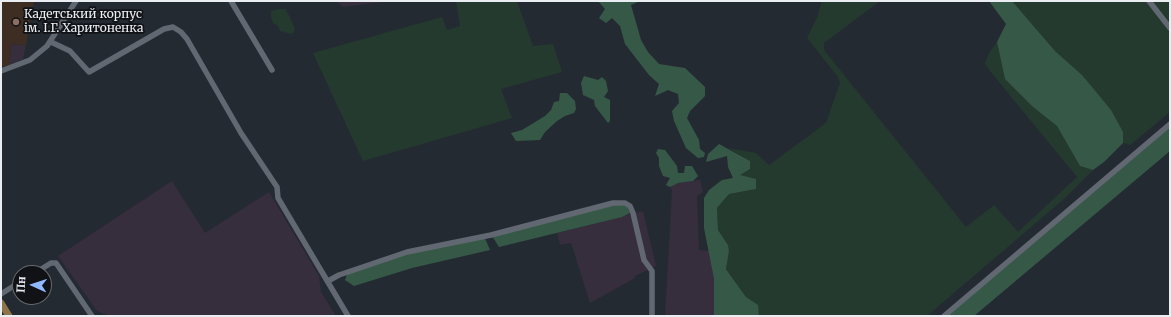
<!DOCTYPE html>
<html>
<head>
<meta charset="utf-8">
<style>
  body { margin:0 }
  #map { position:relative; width:1171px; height:317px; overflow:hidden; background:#242a32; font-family:Merriweather,serif }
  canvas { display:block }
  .frame { position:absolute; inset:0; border:2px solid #eaeef3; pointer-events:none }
  .north { position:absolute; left:12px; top:265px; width:40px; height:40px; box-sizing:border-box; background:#101216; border:1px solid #676a6e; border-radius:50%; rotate:273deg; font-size:11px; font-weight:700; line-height:16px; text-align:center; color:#eaeef3 }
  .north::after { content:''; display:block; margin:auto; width:14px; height:18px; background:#90b8fd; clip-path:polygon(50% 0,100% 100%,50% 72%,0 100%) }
</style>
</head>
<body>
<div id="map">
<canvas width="1171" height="317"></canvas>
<div class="frame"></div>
<div class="north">Пн</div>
</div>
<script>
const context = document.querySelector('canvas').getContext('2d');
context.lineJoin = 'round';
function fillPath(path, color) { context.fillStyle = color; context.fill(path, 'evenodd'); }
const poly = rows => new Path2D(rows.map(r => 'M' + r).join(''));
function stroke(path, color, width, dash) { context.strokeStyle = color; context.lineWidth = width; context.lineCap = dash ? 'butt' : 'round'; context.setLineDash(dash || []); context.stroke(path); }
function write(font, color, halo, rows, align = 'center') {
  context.font = font + ' Merriweather,serif'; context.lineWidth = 3.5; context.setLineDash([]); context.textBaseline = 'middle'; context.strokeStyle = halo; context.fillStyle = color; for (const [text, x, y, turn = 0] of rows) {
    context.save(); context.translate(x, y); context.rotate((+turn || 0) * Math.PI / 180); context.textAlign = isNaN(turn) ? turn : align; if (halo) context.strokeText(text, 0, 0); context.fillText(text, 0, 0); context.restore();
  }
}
fillPath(poly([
  [336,1,390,1,343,7],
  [11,44,26,45,23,59,9,65],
  [700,180,703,192,697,196,699,250,710,251,714,279,714,316,665,316,672,190,670,187,678,183],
  [172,181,205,233,269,192,319,276,321,292,336,316,109,316,97,311,58,256],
  [643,211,656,266,635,276,635,278,590,303,571,243,560,245,557,233]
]), '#362d3d');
fillPath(poly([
  [1,1,34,1,26,45,11,44,9,65,1,67]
]), '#3d2d22');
fillPath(poly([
  [456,1,517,1,533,46,553,44,562,72,501,89,512,118,363,161,313,53,442,17,447,30,460,26],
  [822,1,880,1,824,43,824,50,966,227,994,205,1018,232,1077,177,990,71,985,63,989,53,997,42,1005,79,1033,107,1057,126,1080,166,1093,170,1065,198,927,316,759,316,757,305,746,297,726,268,729,251,728,245,718,230,717,208,729,194,756,189,739,175,750,161,728,148,756,153,769,165,826,123,840,83,838,77,807,38,817,18],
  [1012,1,1170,1,1170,112,1130,145,1123,143,1123,132,1082,75,1055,51],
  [279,9,286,9,295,29,292,34,280,31,278,26,273,23,271,17,271,11]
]), '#243a2e');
fillPath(poly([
  [598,1,640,1,631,5,641,40,648,52,659,64,685,68,705,87,705,96,690,111,687,118,699,140,700,149,705,153,704,157,698,158,686,148,674,121,672,111,679,103,678,94,668,90,655,96,659,84,649,75,625,44,620,26,612,18,606,23,599,18,605,9],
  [989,1,1012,1,1055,51,1082,75,1111,110,1123,132,1123,143,1104,162,1093,170,1080,166,1057,126,1033,107,1005,79,997,42,1006,24],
  [584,76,598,80,602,77,606,81,608,91,604,97,610,100,610,121,608,123,595,106,594,100,583,95,581,83],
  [560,93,567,93,575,101,576,109,574,113,565,116,557,121,545,132,540,140,516,141,511,133,522,130,545,116,551,110,554,102,559,101],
  [1170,124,1170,151,974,316,944,316],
  [719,144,750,161,750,169,740,175,756,179,756,189,729,194,717,208,718,230,728,245,729,251,726,269,746,297,758,305,759,316,714,316,714,279,704,228,704,198,709,190,722,180,733,178,728,167,727,156,706,162,708,154],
  [658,149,665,150,677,166,678,173,684,173,685,166,692,166,698,176,693,181,678,183,670,187,666,185,670,178,663,176,659,166,659,158,656,153],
  [613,204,627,206,630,213,622,217,499,247,492,236],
  [484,236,490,250,412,268,354,286,345,280,348,272,407,252]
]), '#365947');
stroke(poly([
  [231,1,272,70],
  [1149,1,1170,28],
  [51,42,70,51,89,72,164,29,173,27,181,32,187,39,241,133,277,187,278,198,348,316],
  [1,71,30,60,47,46,76,1],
  [35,273,51,263,56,263,92,316],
  [328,281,339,275,407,252,491,235,613,203,625,203,630,206,633,213,644,260,652,271,652,316],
  [1,294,20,282],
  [944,316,1170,124]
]), '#626871', 5.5);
stroke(poly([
  [1,303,9,316]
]), '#8d7549', 7);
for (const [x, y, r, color] of [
  [16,22,4,"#8d6e63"]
]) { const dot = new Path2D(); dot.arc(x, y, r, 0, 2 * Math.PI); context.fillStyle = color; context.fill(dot); stroke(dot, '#101216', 1.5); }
write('12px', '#eaeef3', '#101216', [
  ["Кадетський корпус",24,15],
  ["ім. І.Г. Харитоненка",24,29]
], 'left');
</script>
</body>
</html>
